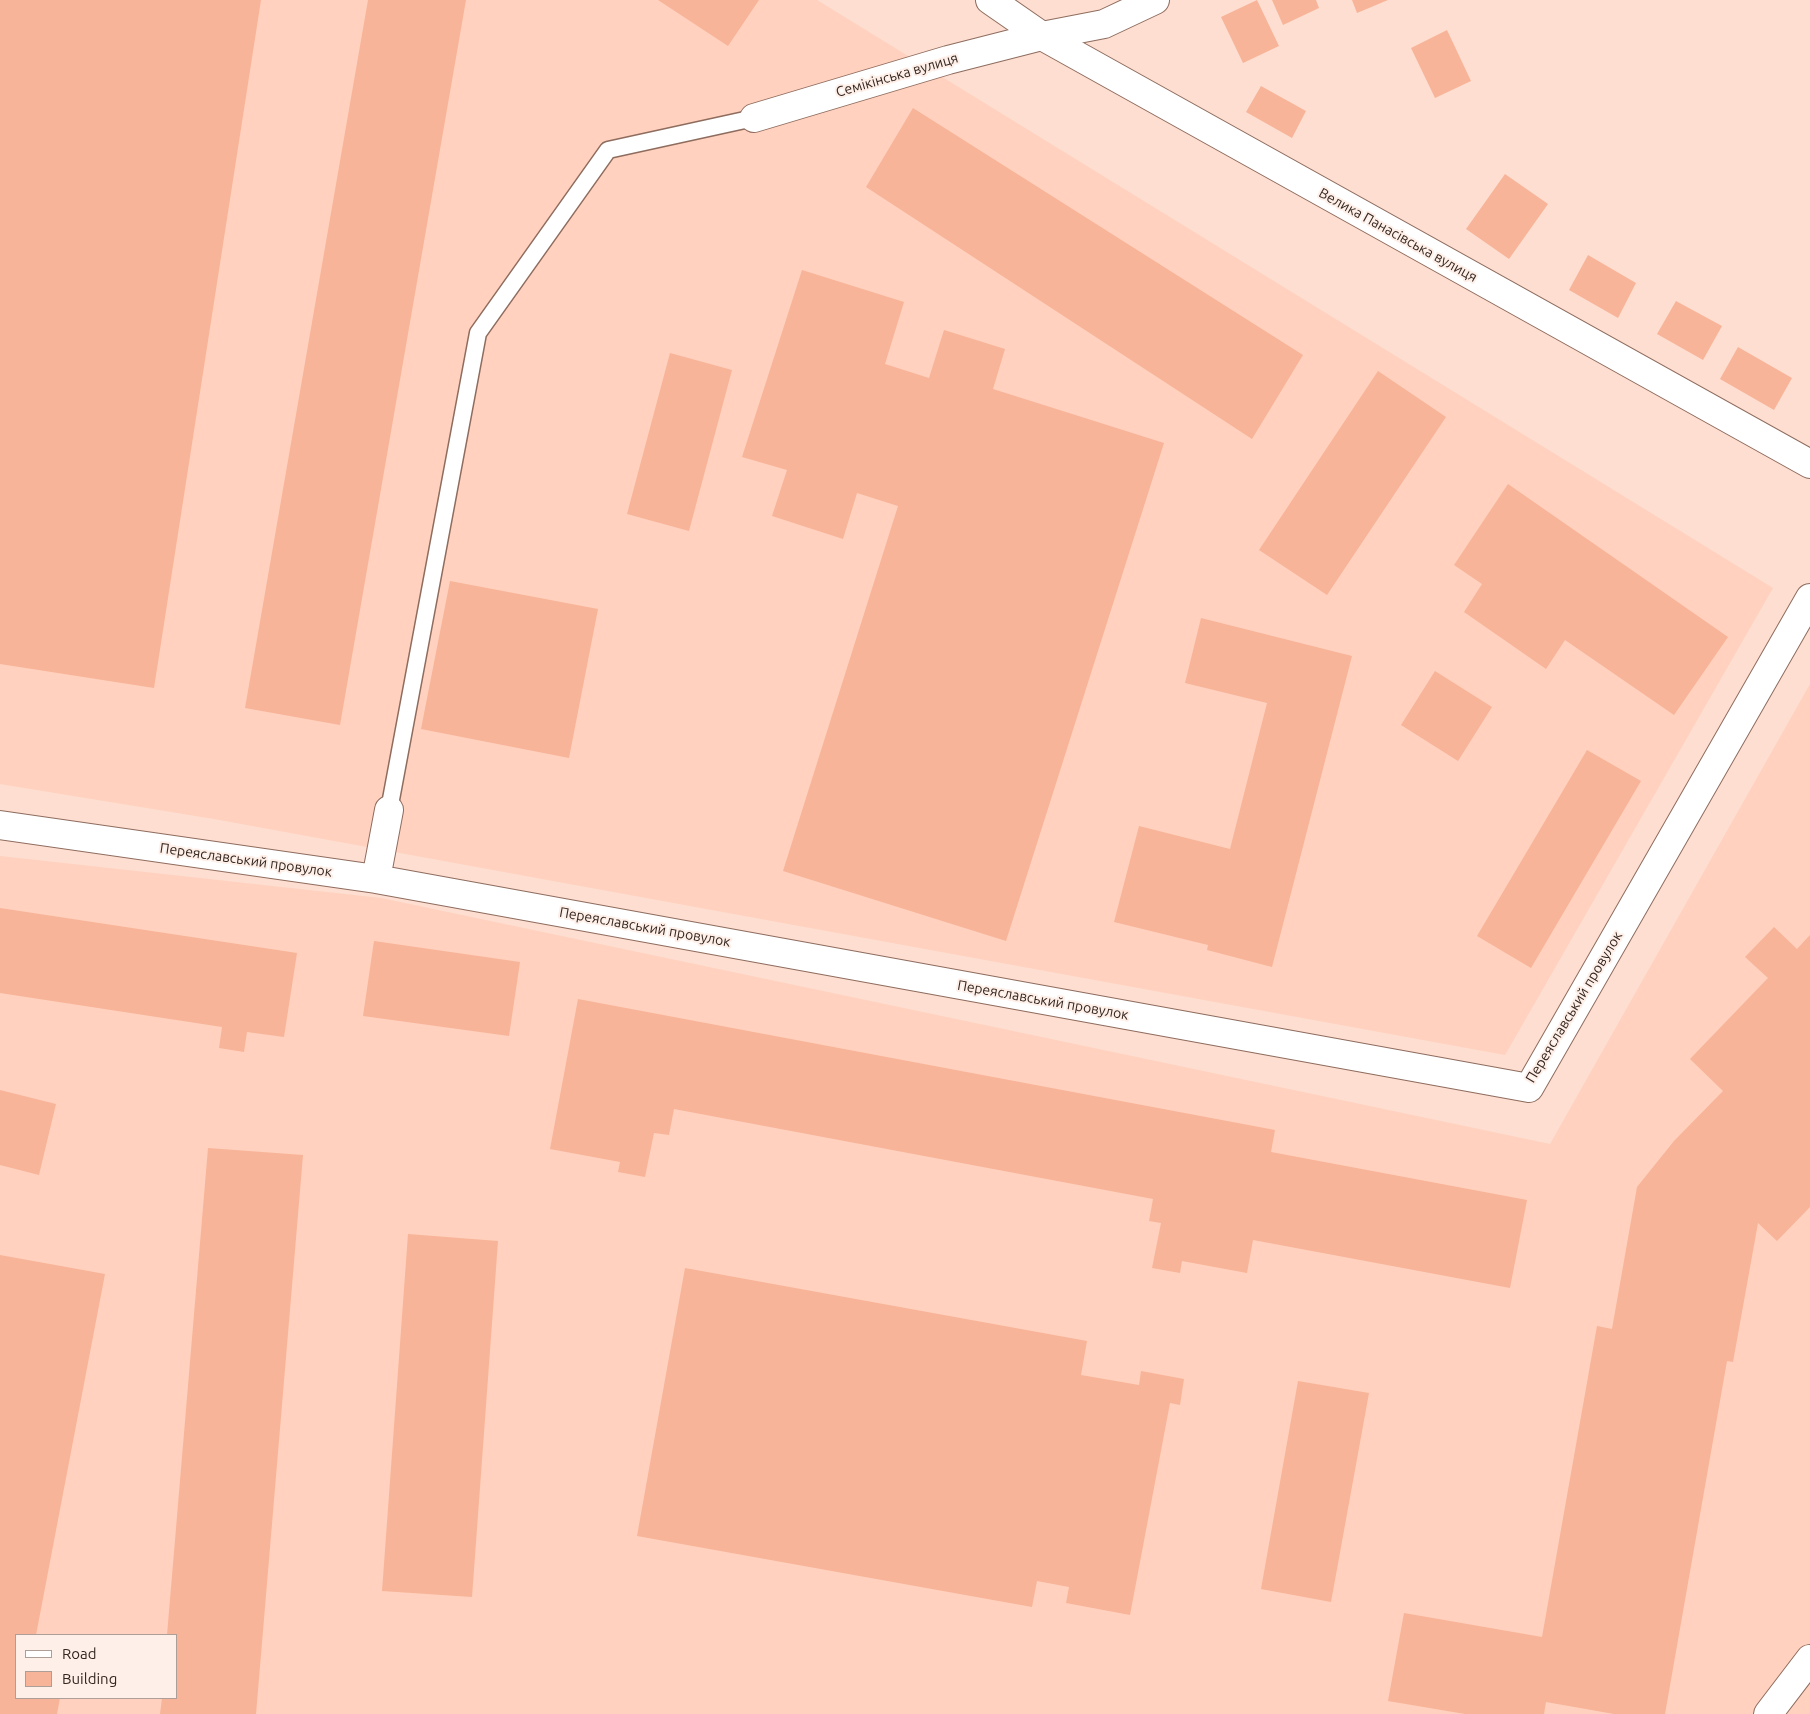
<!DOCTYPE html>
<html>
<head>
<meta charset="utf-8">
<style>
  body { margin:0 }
  #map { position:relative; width:1810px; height:1714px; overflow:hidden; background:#fdded1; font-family:Ubuntu,sans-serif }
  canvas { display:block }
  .legend { position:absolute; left:15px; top:1634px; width:162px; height:65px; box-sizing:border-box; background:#feefe8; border:1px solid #ad9f98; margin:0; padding:6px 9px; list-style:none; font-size:15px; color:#342620 }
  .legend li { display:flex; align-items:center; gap:10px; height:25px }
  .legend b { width:25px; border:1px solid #ad9f98 }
</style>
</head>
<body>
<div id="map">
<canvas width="1810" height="1714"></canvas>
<ul class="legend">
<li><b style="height:6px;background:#fff"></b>Road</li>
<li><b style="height:14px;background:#f8b498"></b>Building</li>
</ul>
</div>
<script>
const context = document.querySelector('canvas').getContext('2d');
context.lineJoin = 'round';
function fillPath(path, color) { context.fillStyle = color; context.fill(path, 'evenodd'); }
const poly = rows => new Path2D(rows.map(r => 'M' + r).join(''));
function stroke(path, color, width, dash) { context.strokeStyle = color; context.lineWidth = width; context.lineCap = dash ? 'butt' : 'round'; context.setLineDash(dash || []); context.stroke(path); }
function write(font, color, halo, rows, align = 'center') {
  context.font = font + ' Ubuntu,sans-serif'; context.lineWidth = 4; context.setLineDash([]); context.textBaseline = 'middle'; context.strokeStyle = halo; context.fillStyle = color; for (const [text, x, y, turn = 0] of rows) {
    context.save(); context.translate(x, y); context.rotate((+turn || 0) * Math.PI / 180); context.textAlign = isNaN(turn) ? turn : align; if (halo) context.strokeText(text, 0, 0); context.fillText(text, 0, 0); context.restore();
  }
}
fillPath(poly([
  [0,0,817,0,1773,588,1505,1055,214,819,0,784],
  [1810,684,1810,1714,0,1714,0,856,381,898,1550,1144],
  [16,1635,176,1635,176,1698,16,1698]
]), '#ffd1be');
fillPath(poly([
  [0,0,261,0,154,688,0,664],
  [368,0,466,0,340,725,245,708],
  [658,0,759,0,728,46],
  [1257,0,1279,46,1243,63,1221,17],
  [1272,0,1316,0,1319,8,1283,25],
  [1352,0,1388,0,1357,13],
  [1447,30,1471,81,1435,98,1411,48],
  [1261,86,1306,111,1292,138,1246,112],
  [913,108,1303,355,1252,439,866,187],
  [1505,174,1548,204,1509,259,1466,229],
  [1588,255,1636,283,1618,318,1569,290],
  [802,270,904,302,885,364,929,378,944,330,1005,349,993,389,1164,443,1006,941,783,871,898,506,857,493,843,539,772,516,787,470,742,457],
  [1676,301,1722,326,1703,360,1657,334],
  [1738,347,1792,378,1774,410,1720,379],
  [670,353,732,370,689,531,627,514],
  [1378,371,1446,417,1327,595,1259,550],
  [1508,484,1728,637,1674,715,1565,640,1546,669,1464,612,1482,584,1454,565],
  [450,581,598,609,569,758,421,729],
  [1201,618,1352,656,1272,967,1207,950,1208,945,1114,922,1139,826,1230,849,1267,703,1185,683],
  [1435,671,1492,707,1458,761,1401,725],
  [1587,750,1641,781,1531,968,1477,936],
  [0,908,297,953,284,1037,247,1032,244,1052,219,1048,222,1027,0,993],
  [1774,927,1797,949,1810,935,1810,1207,1777,1241,1758,1223,1733,1362,1727,1361,1665,1714,1614,1714,1546,1702,1544,1714,1465,1714,1388,1701,1404,1613,1542,1637,1597,1326,1612,1329,1637,1187,1674,1141,1723,1091,1690,1059,1768,978,1745,957],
  [374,941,520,962,509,1036,363,1016],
  [578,999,1275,1130,1271,1152,1527,1200,1510,1288,1253,1240,1247,1273,1182,1261,1180,1273,1152,1268,1161,1223,1149,1221,1153,1199,674,1109,669,1135,654,1133,645,1177,618,1172,620,1162,550,1149],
  [0,1090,56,1104,39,1175,0,1165],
  [208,1148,303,1155,256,1714,160,1714,162,1698,176,1698,176,1635,167,1635],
  [408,1234,498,1241,472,1597,382,1591],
  [0,1255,105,1274,36,1635,16,1635,16,1698,60,1698,57,1714,0,1714],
  [685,1268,1087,1341,1081,1375,1139,1385,1141,1371,1184,1379,1180,1405,1170,1403,1130,1615,1066,1603,1069,1587,1037,1581,1032,1607,637,1536],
  [1298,1381,1369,1393,1331,1602,1261,1589]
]), '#f8b498');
const service = poly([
  [389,810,478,333,608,150,754,118]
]);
const minor = poly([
  [754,118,948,60,1042,36,1104,24,1155,0],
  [0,825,376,879,1529,1088,1810,598],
  [376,879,389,810],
  [1768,1714,1810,1659]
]);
const tertiary = poly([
  [990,0,1042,36,1810,464]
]);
stroke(service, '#8e6c5e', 19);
stroke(minor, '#8e6c5e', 30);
stroke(tertiary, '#8e6c5e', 30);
stroke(service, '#fff', 16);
stroke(minor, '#fff', 28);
stroke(tertiary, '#fff', 28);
write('14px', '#342620', '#feefe8', [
  ["Семікінська вулиця",897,75,-16],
  ["Велика Панасівська вулиця",1398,235,29],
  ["Переяславський провулок",246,860,8],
  ["Переяславський провулок",645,927,10],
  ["Переяславський провулок",1043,1000,10],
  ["Переяславський провулок",1574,1007,-59]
]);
</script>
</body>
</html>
